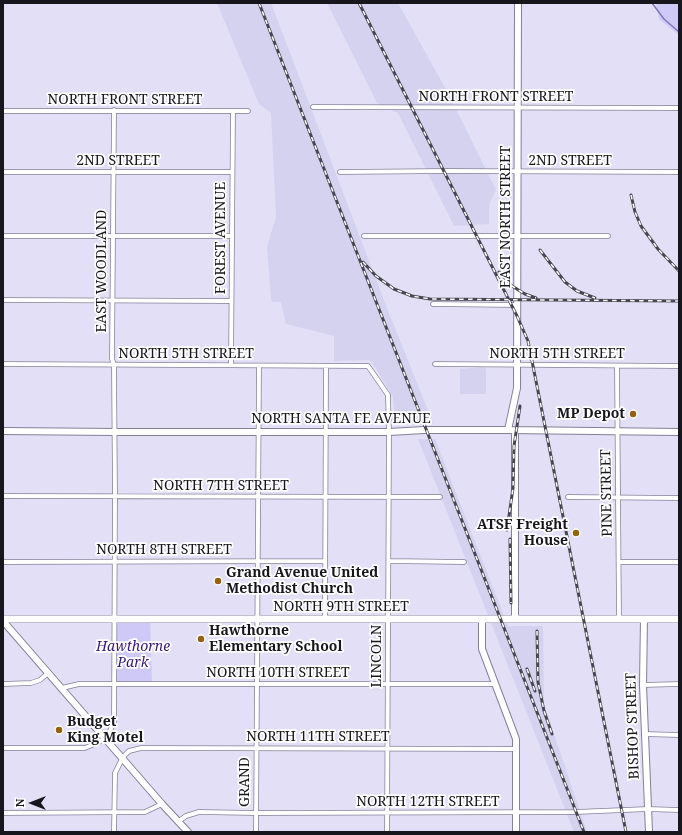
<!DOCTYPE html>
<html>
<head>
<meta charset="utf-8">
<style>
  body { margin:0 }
  #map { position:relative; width:682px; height:835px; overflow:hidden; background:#e2dff6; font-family:"Noto Serif",serif }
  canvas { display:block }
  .frame { position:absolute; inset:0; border:4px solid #17161d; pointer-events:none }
  .north { position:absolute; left:12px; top:783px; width:40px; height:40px; -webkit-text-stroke:3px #fff; paint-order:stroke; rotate:270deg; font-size:11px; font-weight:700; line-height:16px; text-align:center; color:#17161d }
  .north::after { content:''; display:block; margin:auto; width:14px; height:18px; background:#17161d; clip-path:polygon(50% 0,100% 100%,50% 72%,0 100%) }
</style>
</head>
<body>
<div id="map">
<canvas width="682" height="835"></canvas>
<div class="frame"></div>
<div class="north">N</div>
</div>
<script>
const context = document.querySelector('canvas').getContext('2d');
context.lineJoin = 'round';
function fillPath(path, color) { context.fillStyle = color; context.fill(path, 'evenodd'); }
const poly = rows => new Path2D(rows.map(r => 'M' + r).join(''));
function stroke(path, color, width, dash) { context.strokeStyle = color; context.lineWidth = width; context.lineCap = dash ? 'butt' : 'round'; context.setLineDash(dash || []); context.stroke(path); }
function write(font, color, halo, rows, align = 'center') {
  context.font = font + ' "Noto Serif",serif'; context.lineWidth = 3.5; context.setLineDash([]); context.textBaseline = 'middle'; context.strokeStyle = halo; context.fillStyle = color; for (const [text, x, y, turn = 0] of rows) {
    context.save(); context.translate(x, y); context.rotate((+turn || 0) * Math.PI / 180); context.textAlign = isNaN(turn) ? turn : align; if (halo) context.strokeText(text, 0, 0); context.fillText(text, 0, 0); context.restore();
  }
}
fillPath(poly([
  [217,3,271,3,387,308,433,423,395,423,393,397,372,362,369,360,334,361,334,336,286,324,281,302,273,302,271,299,267,247,276,217,271,113,259,104],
  [327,3,398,3,448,93,496,190,489,205,489,224,454,226,398,113,377,103],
  [482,367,485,368,486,370,486,393,485,394,460,394,460,369],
  [418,439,435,439,508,626,543,626,544,704,587,832,574,832]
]), '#d5d2f0');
fillPath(poly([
  [656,3,679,3,679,35,659,19],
  [115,618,150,619,152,684,114,684]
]), '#cec9f7');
stroke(poly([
  [652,3,664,19,679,32]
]), '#8177b5', 1.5);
const street = poly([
  [313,107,679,108],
  [3,111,248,111],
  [3,172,232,172],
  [340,172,447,171,679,172],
  [3,236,232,236],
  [364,236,608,236],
  [3,300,231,301],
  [433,304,517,305],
  [3,364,368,366,388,395,388,397,389,432,387,832],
  [435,364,679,366],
  [231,365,233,111],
  [617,366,619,619],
  [3,496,440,497],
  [568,497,679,498],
  [389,561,464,562],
  [3,562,325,561],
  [619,562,679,562],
  [325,620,326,366],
  [3,684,31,683,40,680,48,673],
  [643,685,679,684],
  [62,688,79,684,495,684],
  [644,734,679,735],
  [3,748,85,748,99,742,105,738,109,733,114,722,115,496,114,365,112,359,114,110],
  [3,813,145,812,162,804],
  [179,821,186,816,199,812,256,813,576,812,648,809,679,810],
  [114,832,115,773,123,757,129,751,141,748,515,749],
  [256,832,259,366]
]);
const secondary = poly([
  [508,430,517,388,518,3],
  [3,431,115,432,389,432,424,430,508,430,679,432],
  [515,619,515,431],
  [644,619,643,685,649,832],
  [482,620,482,649,516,739,516,832],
  [3,621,162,804,188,832]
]);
const primary = poly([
  [3,619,679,619]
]);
stroke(street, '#838196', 5.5);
stroke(secondary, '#838196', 8);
stroke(primary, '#838196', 8);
stroke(street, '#fff', 4);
stroke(secondary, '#fff', 6);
stroke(primary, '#fff', 7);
const rail = poly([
  [259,3,584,832],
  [359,3,517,316,528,341,626,832],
  [631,195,635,212,641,226,658,249,679,271],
  [540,250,565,282,577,291,595,298],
  [363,262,376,276,394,289,412,296,430,299,679,301],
  [499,272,512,286,525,294,536,298],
  [507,530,513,488,514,446,520,406],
  [510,539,511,603],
  [537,631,538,682,544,711,552,734],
  [527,669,535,691]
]);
stroke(rail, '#484651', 3);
stroke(rail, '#fff', 1.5, [4.5]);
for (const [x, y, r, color] of [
  [633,414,4,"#926310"],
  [576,533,4,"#926310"],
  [218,581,4,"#926310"],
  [201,639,4,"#926310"],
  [59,730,4,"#926310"]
]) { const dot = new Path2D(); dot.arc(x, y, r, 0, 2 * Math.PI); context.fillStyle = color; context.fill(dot); stroke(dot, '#fff', 1.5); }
write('14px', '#17161d', '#fff', [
  ["NORTH FRONT STREET",496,97],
  ["NORTH FRONT STREET",125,100],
  ["2ND STREET",118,161],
  ["2ND STREET",570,161],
  ["EAST NORTH STREET",506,217,-90],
  ["FOREST AVENUE",221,238,-90],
  ["EAST WOODLAND",102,271,-90],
  ["NORTH 5TH STREET",186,354],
  ["NORTH 5TH STREET",557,354],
  ["NORTH SANTA FE AVENUE",341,419],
  ["NORTH 7TH STREET",221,486],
  ["PINE STREET",607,493,-91],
  ["NORTH 8TH STREET",164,550],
  ["NORTH 9TH STREET",341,607],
  ["LINCOLN",377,656,-90],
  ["NORTH 10TH STREET",278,673],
  ["BISHOP STREET",633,726,-92],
  ["NORTH 11TH STREET",318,737],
  ["GRAND",245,782,-90],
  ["NORTH 12TH STREET",428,802]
]);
write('bold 14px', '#17161d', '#fff', [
  ["MP Depot",625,414,"right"],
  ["ATSF Freight",568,525,"right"],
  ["House",568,541,"right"],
  ["Grand Avenue United",226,573],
  ["Methodist Church",226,589],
  ["Hawthorne",209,631],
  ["Elementary School",209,647],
  ["Budget",67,722],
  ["King Motel",67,738]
], 'left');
write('italic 14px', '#381678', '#fff', [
  ["Hawthorne",133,647],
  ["Park",133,663]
]);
</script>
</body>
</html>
